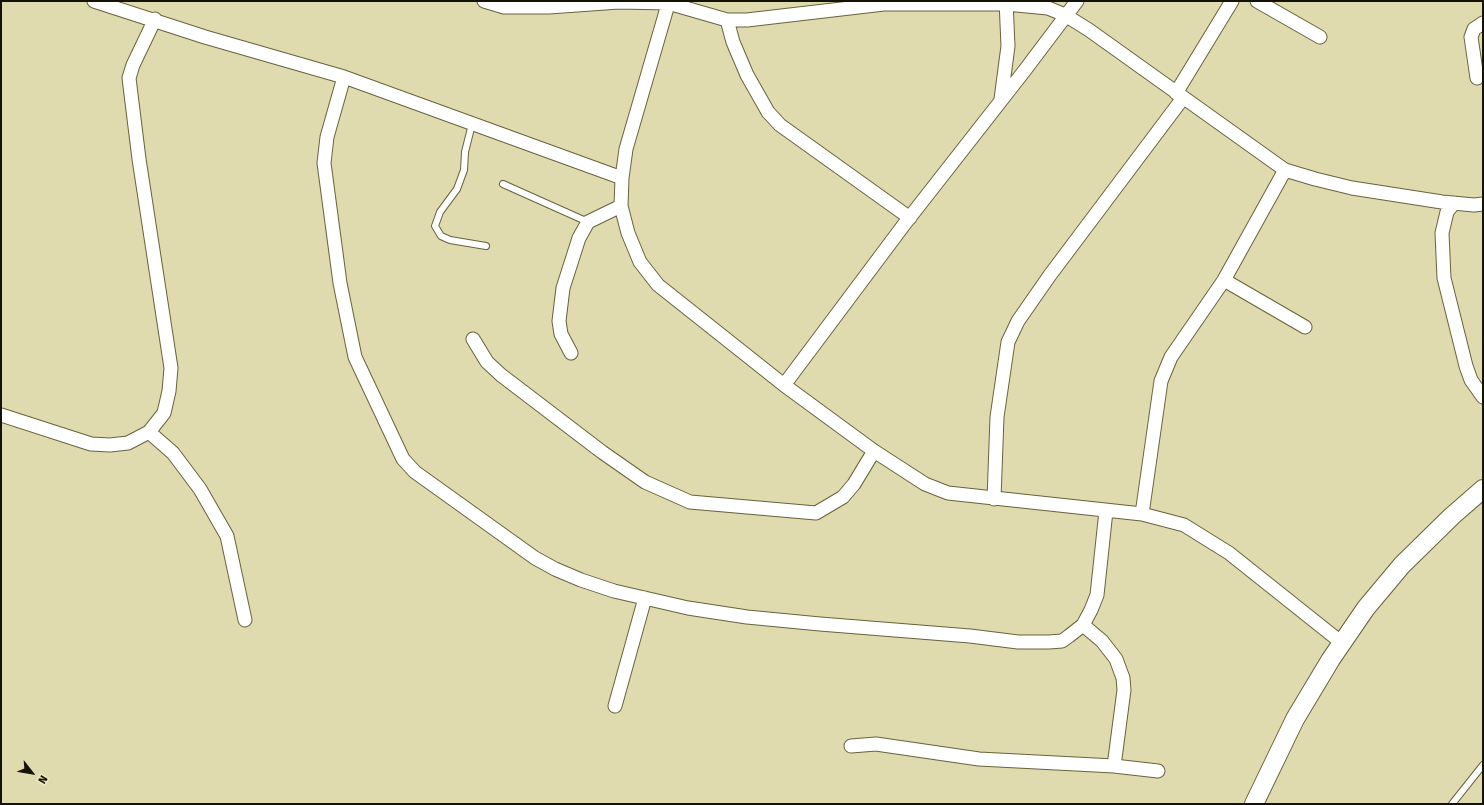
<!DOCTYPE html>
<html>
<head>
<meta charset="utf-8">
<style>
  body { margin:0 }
  #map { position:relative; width:1484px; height:805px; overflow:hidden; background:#dfdbaf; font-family:"Fira Sans",sans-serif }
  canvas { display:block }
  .frame { position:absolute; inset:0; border:2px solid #141203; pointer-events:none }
  .north { position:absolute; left:12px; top:753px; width:40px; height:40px; -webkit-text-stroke:3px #ece8bc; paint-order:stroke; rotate:121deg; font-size:11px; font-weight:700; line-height:16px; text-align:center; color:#141203 }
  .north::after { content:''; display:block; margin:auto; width:14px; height:18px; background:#141203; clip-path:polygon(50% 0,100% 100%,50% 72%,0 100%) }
</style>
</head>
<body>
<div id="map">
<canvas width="1484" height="805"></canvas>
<div class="frame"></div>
<div class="north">N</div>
</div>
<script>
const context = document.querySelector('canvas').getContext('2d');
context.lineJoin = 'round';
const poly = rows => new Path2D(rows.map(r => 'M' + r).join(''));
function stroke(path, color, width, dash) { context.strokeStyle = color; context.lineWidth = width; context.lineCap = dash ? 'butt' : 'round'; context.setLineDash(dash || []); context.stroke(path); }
const lane = poly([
  [472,124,465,152,464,170,457,189,440,212,435,226,441,236,450,240,486,246],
  [503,184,588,222],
  [1452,804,1483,765]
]);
const street = poly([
  [94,1,205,37,344,77,622,178],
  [484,1,504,7,549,7,619,2,668,3,727,20,747,20,884,4,1006,4,1048,8,1065,15,1089,30,1285,170,1315,179,1352,188,1442,202,1474,205,1483,204],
  [669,1,626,149,622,178,621,206,628,233,640,262,658,285,784,385,874,451,925,484,948,493,1142,514,1184,525,1229,553,1342,643],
  [1257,1,1320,37],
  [727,20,733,42,747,75,768,112,780,125,910,218],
  [344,77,327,137,324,163,340,283,355,357,403,459,415,472,535,558,555,569,581,580,614,591,688,608,747,617,820,624,970,636,1018,642,1049,642,1062,641,1069,636,1083,625,1091,610,1097,595,1106,511],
  [1477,78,1471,37,1474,29,1483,23],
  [1176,93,1232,1],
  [1001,99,1008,46,1006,1],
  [1454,203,1447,212,1442,233,1444,278,1466,366,1471,380,1483,397],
  [1224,280,1305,327],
  [473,339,487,362,501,375,602,452,645,482,690,502,816,513,843,497,854,484,874,451],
  [571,353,561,334,559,321,563,288,579,238,588,222,621,206],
  [784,385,903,226,1025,70,1077,1],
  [1,415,91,444,110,445,128,443,149,432,164,413,169,391,171,368,139,159,129,78,133,65,155,19],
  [149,432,173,453,200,489,227,536,245,620],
  [994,499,997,417,1008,342,1018,321,1050,275,1183,98],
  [1142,514,1161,381,1171,357,1224,280,1285,170],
  [1083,625,1102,641,1116,659,1123,678,1124,690,1114,766],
  [615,706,645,598],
  [851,746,876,744,979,759,1114,766,1158,771]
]);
const secondary = poly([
  [1254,804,1295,719,1331,659,1366,608,1402,565,1452,516,1483,489]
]);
stroke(lane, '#67633b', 8);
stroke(street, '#67633b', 15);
stroke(secondary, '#67633b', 20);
stroke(lane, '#fff', 6);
stroke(street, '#fff', 13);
stroke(secondary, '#fff', 18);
</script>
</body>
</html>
